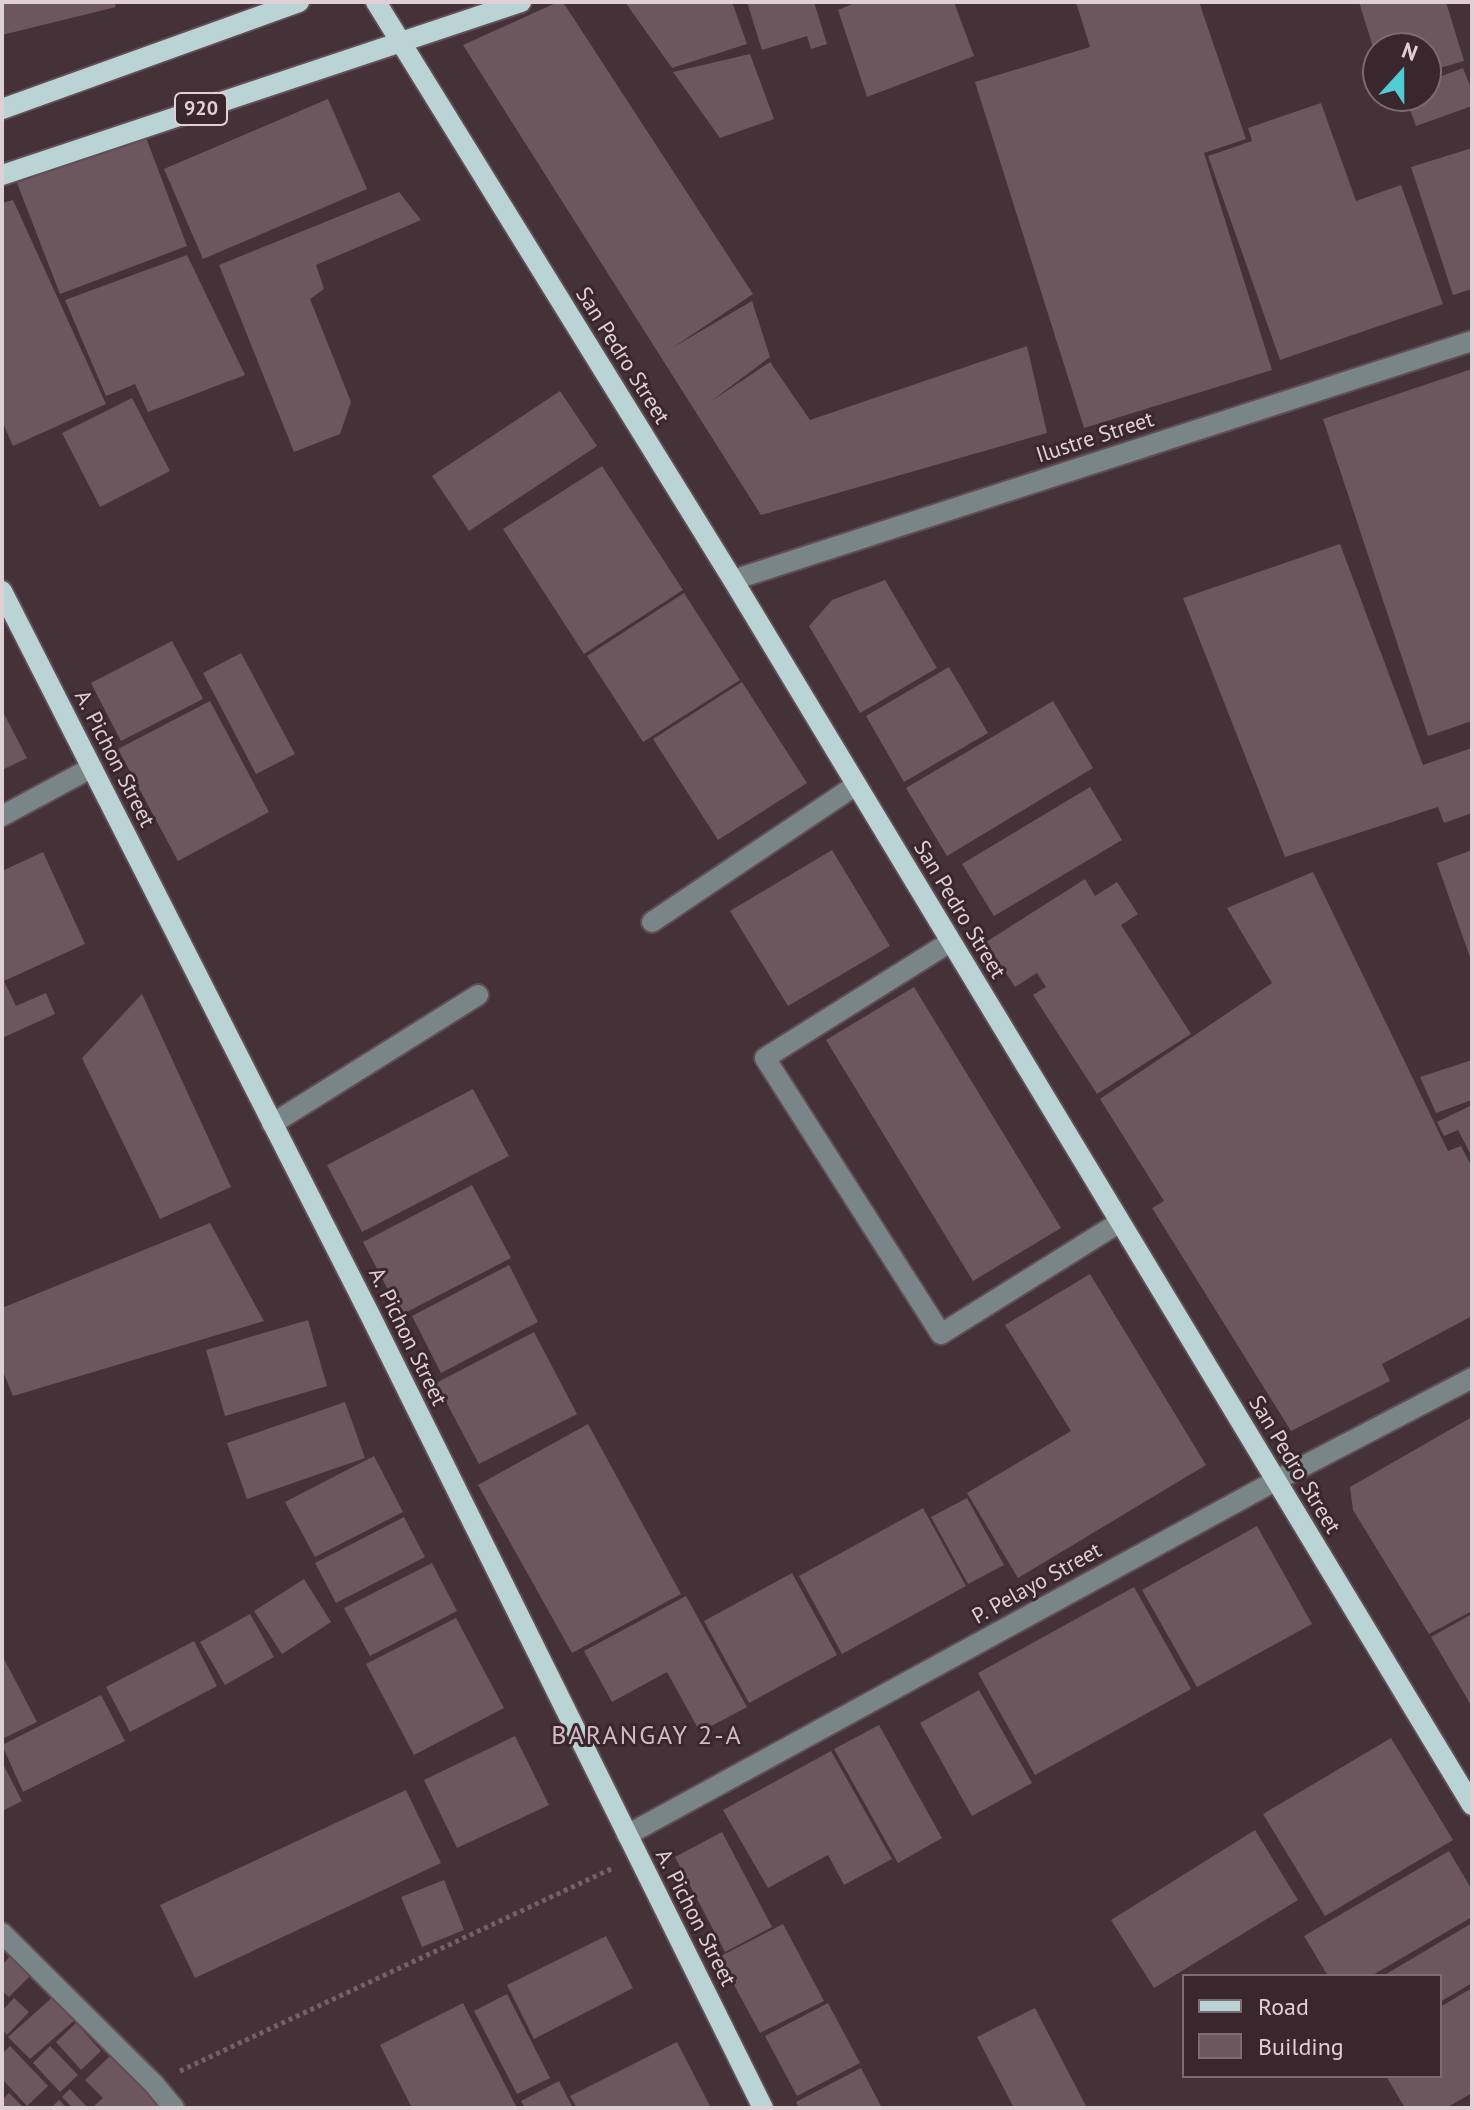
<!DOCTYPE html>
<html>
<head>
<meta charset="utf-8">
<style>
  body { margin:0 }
  #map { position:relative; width:1474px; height:2110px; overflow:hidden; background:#453138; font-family:"PT Sans",sans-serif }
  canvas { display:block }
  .frame { position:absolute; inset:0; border:4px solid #ded0d4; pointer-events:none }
  .legend { position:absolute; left:1182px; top:1974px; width:260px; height:104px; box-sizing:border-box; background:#3a272e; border:2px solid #7c6b70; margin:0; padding:10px 14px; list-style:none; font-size:24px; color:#ded0d4 }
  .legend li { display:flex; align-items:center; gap:16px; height:40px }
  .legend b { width:40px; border:2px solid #7c6b70 }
  .north { position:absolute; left:1362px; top:32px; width:80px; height:80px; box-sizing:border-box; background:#3a272e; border:2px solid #7c6b70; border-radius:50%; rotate:21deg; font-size:22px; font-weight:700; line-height:32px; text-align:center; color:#ded0d4 }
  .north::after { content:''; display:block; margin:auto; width:28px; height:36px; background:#51ccd4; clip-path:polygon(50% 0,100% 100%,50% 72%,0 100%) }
</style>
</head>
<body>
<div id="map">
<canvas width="1474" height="2110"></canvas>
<div class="frame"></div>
<ul class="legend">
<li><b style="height:10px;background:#bad3d5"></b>Road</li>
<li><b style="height:22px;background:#6d575e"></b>Building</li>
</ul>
<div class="north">N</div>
</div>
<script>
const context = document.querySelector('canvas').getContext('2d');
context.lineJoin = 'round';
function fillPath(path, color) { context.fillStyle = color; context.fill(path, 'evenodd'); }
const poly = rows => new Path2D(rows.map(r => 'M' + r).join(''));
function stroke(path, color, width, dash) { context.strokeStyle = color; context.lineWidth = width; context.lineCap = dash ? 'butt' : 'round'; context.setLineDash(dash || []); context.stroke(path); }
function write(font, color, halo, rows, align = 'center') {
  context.font = font + ' "PT Sans",sans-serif'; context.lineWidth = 6; context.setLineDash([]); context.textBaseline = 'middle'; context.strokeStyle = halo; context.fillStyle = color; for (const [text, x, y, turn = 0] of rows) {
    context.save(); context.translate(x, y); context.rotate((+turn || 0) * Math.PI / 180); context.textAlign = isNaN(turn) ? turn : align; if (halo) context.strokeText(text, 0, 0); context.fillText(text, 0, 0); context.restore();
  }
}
fillPath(poly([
  [2,2,114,2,116,7,2,35],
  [558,2,563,2,753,294,672,348,752,301,770,357,710,402,770,362,810,420,1027,346,1047,433,761,515,463,45],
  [625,2,732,2,747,44,672,68],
  [747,2,814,2,827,44,811,49,807,36,762,50],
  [857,2,954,2,974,56,867,97,838,10],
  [1076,2,1199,2,1246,139,1204,153,1272,370,1084,428,975,82,1090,47],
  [1359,2,1446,2,1464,61,1426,72,1426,48,1378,48,1377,60],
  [750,54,774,119,720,138,673,72],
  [1463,68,1472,91,1472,106,1416,126,1405,96,1426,96,1426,82],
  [328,99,367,189,203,259,164,169],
  [1321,103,1356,201,1401,185,1443,304,1280,360,1208,156,1252,141,1248,128],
  [145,135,187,246,60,294,17,183],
  [1472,148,1472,289,1453,295,1411,167],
  [399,192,421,220,316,265,324,289,310,299,351,402,340,434,294,452,219,265],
  [13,200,106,404,13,446,2,421,2,203],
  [187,255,245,375,148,412,135,384,106,396,65,300],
  [1472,369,1472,721,1428,736,1323,419],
  [560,391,597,446,469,531,432,476],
  [132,398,170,471,100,507,62,433],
  [602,466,683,590,584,654,503,529],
  [1340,544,1423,765,1472,748,1472,813,1444,823,1438,807,1285,857,1183,598],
  [885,580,937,668,860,713,809,626,832,600],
  [684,593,740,680,643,742,587,656],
  [172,641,203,699,121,741,91,683],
  [241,653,295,754,256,774,203,673],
  [949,667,988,733,904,782,866,716],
  [742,682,807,783,718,840,653,739],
  [210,701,269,812,178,861,118,749],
  [1053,701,1093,768,947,856,906,788],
  [2,710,27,758,2,770],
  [1090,787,1122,840,994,916,962,864],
  [832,850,890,946,788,1006,730,911],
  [1472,850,1472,963,1437,863],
  [43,852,85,944,4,981,16,1006,46,993,55,1014,2,1038,2,871],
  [1313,872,1448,1151,1461,1146,1472,1167,1472,1316,1382,1364,1390,1381,1291,1431,1152,1208,1164,1201,1100,1099,1272,983,1227,908],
  [1085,879,1095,896,1117,882,1138,914,1121,925,1191,1034,1097,1094,1033,995,1046,987,1037,973,1015,987,986,942],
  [914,987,1061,1228,973,1281,826,1040],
  [142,994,231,1187,160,1219,82,1058],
  [1472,1060,1472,1100,1436,1113,1420,1077],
  [473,1089,509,1156,362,1232,327,1165],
  [1472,1105,1472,1157,1458,1130,1444,1136,1437,1122],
  [472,1185,511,1258,401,1315,363,1242],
  [210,1223,264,1321,13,1396,2,1369,2,1308],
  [509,1265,538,1322,441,1373,412,1316],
  [1090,1274,1206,1465,1018,1578,967,1493,1071,1431,1005,1325],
  [308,1320,327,1386,225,1416,206,1350],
  [534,1332,577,1414,479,1464,436,1383],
  [345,1402,365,1458,247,1499,227,1443],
  [1472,1417,1472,1611,1429,1634,1353,1510,1350,1487],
  [588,1424,681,1594,572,1653,478,1485],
  [374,1456,403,1512,315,1557,285,1502],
  [967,1498,1004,1565,968,1584,931,1517],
  [923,1508,966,1586,842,1654,799,1576],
  [404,1517,425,1557,336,1603,315,1563],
  [1257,1526,1312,1624,1197,1687,1142,1590],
  [432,1563,457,1611,370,1656,344,1608],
  [792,1573,837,1655,749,1703,704,1621],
  [304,1579,331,1622,282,1654,254,1611],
  [1134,1587,1191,1689,1035,1775,978,1673],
  [686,1596,747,1707,700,1732,667,1672,612,1702,584,1651],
  [250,1614,274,1657,225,1685,200,1642],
  [1472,1614,1472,1707,1431,1637],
  [456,1618,504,1708,414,1755,366,1664],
  [194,1641,217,1686,130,1732,106,1687],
  [2,1655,37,1722,2,1739],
  [979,1690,1032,1783,972,1816,920,1723],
  [101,1695,125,1741,23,1792,2,1745],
  [879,1725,942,1838,898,1863,834,1749],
  [515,1736,549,1805,457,1848,424,1780],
  [1391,1738,1453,1840,1325,1916,1263,1814],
  [831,1751,892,1859,844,1885,828,1855,768,1888,723,1810],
  [2,1762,22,1801,2,1811],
  [406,1790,441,1863,195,1978,160,1905],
  [1255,1830,1298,1900,1154,1988,1111,1920],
  [722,1832,772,1927,725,1952,675,1857],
  [1449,1851,1472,1890,1472,1917,1371,1976,1328,1976,1304,1936],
  [444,1880,464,1930,422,1947,401,1897],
  [1472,1923,1472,1983,1440,2002,1440,1976,1383,1976],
  [783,1924,824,2001,760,2033,719,1957],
  [606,1936,633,1988,534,2039,507,1985],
  [11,1955,32,1974,9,1997,2,1991,2,1965],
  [1472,1988,1472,2093,1446,2108,1405,2108,1386,2076,1440,2076,1440,2007],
  [507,1994,550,2078,517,2094,474,2011],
  [55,1995,76,2019,30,2059,8,2037],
  [14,1998,29,2012,7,2035,2,2030,2,2011],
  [463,2003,517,2108,412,2108,380,2045],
  [828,2003,860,2063,797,2096,765,2036],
  [1035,2008,1087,2108,1014,2108,977,2037],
  [76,2023,101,2051,81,2070,56,2042],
  [677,2042,710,2106,577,2108,570,2096],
  [10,2046,48,2086,27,2106,2,2079,2,2054],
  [50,2046,78,2075,60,2092,33,2063],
  [111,2055,160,2104,155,2108,92,2108,103,2098,85,2080],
  [861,2068,882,2108,799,2108,796,2102],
  [559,2081,573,2108,525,2108,521,2101],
  [70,2089,88,2108,73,2108,62,2097],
  [9,2093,24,2108,2,2108,2,2100],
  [59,2100,67,2108,51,2108]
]), '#6d575e');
const minor = poly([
  [733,580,1472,341],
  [2,816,91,768],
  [652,922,856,785],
  [950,942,765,1058,941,1334,1120,1222],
  [272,1124,478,995],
  [627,1835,1275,1481,1472,1378],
  [2,1933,154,2084,174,2108]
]);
const major = poly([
  [376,2,733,580,1472,1805],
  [2,109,299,2],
  [2,175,521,2],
  [2,591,370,1315,763,2108]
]);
stroke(minor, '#614e54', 24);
stroke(major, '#614e54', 24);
stroke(poly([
  [180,2071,613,1868]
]), '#746268', 5, [4, 4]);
stroke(minor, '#798586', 20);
stroke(major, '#bad3d5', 20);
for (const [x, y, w] of [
  [201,109,52]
]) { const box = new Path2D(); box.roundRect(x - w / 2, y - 16, w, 32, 6); context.fillStyle = '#3a272e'; context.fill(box); stroke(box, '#ded0d4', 2); }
write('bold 20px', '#ded0d4', null, [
  ["920",201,109]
]);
write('22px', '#ded0d4', '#3a272e', [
  ["San Pedro Street",622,356,58],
  ["Ilustre Street",1095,438,-18],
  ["A. Pichon Street",114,759,63],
  ["San Pedro Street",959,910,59],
  ["A. Pichon Street",407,1337,64],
  ["San Pedro Street",1294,1465,59],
  ["P. Pelayo Street",1037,1584,-29],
  ["A. Pichon Street",695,1918,63]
]);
context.letterSpacing = '2px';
write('26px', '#d3bac2', '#3a272e', [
  ["BARANGAY 2-A",647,1737]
]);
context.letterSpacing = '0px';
</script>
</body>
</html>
